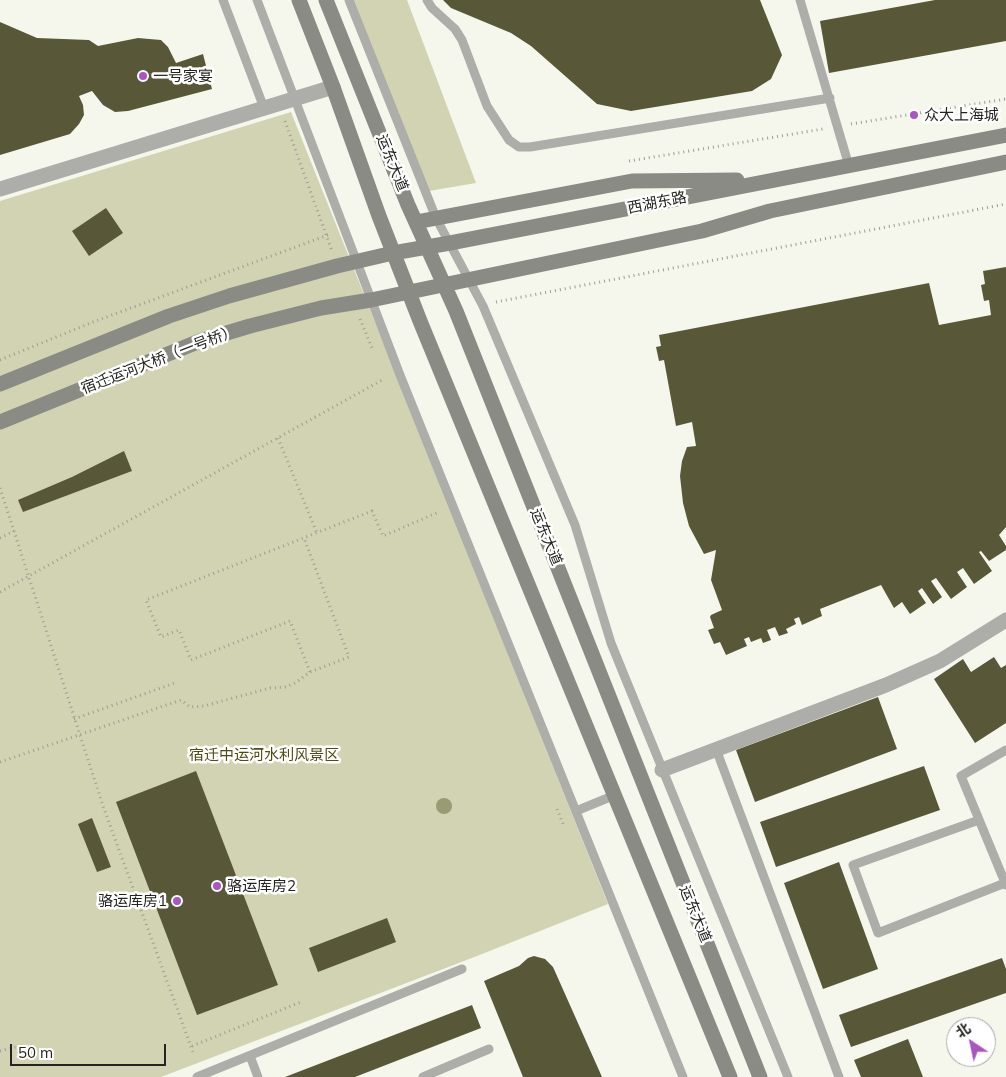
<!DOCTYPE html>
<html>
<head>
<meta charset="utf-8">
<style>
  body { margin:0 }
  #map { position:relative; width:1006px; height:1077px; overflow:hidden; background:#f6f7ec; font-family:Mulish,"Noto Sans SC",sans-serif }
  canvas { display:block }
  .north { position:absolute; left:946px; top:1017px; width:50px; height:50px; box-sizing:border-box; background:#fff; border:1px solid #a7a7a6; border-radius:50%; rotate:326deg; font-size:14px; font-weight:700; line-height:20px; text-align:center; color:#242421 }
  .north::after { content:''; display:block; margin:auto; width:18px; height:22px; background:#ab55c3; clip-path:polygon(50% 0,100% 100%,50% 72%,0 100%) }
  .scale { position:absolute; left:10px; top:1044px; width:156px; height:22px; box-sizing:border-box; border:2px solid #242421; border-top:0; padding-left:6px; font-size:15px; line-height:18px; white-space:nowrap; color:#242421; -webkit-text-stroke:4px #fff; paint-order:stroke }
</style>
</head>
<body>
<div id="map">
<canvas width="1006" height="1077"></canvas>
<div class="north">北</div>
<div class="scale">50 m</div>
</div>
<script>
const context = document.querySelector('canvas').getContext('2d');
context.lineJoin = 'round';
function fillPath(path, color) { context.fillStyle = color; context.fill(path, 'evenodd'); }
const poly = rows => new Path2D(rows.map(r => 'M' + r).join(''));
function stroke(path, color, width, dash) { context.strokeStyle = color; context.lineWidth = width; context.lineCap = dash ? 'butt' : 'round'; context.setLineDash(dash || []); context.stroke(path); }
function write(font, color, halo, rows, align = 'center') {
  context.font = font + ' Mulish,"Noto Sans SC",sans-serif'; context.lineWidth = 5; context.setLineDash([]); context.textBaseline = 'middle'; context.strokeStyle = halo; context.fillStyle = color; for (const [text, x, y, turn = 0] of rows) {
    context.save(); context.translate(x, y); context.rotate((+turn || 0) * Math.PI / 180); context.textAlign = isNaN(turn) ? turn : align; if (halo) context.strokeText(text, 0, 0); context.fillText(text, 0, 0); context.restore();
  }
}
fillPath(poly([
  [353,0,407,0,476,183,429,191],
  [291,112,608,904,477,956,161,1077,0,1077,0,201]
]), '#d2d3b3');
fillPath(poly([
  [443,0,760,0,782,55,771,79,752,91,631,111,597,104,531,46,511,33,451,8],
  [935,0,1006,0,1006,41,829,73,820,21],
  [0,22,37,38,89,40,98,46,138,38,161,40,168,47,176,63,203,54,212,89,128,111,115,112,103,105,92,91,79,96,83,105,84,115,79,124,70,134,0,155],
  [106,208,123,233,89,256,72,231],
  [1006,267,1006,527,999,535,1006,546,1006,550,989,561,981,551,979,552,992,571,974,584,963,568,957,572,967,587,951,599,936,578,931,581,942,597,933,604,922,588,918,591,926,603,910,614,902,602,894,608,881,585,820,609,822,616,802,625,799,617,794,619,796,624,786,629,788,633,779,636,775,627,767,630,771,640,763,643,761,638,751,642,749,637,744,639,747,646,726,655,720,642,714,644,708,630,714,628,710,617,711,615,722,610,711,580,716,550,704,554,689,526,683,503,680,476,682,461,687,447,696,446,692,422,676,426,664,360,659,361,656,347,661,346,659,335,929,283,939,325,991,315,989,300,984,301,981,285,985,284,983,271],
  [124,451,132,471,23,512,18,500,72,477],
  [994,657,1001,668,1006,665,1006,723,975,743,934,679,963,659,971,672],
  [878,697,897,749,755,802,736,750],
  [924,766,940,810,776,867,760,822],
  [196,771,278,985,197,1015,116,802],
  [92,818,111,867,97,872,78,824],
  [839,862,878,969,823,989,784,883],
  [387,918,396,942,318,972,309,948],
  [534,956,545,959,553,967,602,1077,523,1077,484,981,519,966,528,958],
  [1002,958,1006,969,1006,993,851,1047,839,1015],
  [472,1005,481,1028,355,1077,285,1077],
  [908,1039,923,1077,861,1077,854,1060]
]), '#585839');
stroke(poly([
  [285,121,332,251],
  [851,124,1006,99],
  [629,161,823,129],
  [496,302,1006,204],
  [360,319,372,348],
  [0,360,93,322,328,235],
  [278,438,317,533],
  [0,488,103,806,194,1055],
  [0,538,14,531],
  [0,592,384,379],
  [310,672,290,621,191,660,179,630,161,637,146,600,372,511,383,536,439,512],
  [74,719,175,683],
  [0,762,181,700,190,707,204,706,270,688,286,687,295,683,310,672,349,657,304,538],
  [557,809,564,826],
  [192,1046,301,1002],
  [0,1051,19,1046]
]), '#9c9d95', 3, [1, 4]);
stroke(poly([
  [223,0,264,108],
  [257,0,400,375,683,1077],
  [349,0,436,218,483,306,575,525,611,643,624,675,788,1077],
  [427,0,432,8,455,29,462,40,487,106,509,140,519,147,530,147,830,98],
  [800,0,849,166],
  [716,749,839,1077],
  [1006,750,961,776,1006,885],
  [576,811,615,795],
  [979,820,853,865,878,933,1005,883],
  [250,1056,258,1077],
  [197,1077,462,969],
  [423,1077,489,1049]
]), '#adada9', 9);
stroke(poly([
  [0,189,333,87],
  [662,770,886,685,940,661,1006,620]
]), '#adada9', 15);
stroke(poly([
  [299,0,333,87,379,216,420,321,730,1077],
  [326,0,408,205,456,311,760,1077],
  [416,222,632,181,737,180],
  [0,384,169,316,229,296,337,266,393,253,450,243,1006,135],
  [0,422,200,341,250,326,321,308,371,300,702,231,770,211,1006,162]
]), '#8a8b84', 15);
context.fillStyle = '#9a9a75';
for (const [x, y] of [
  [444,806]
]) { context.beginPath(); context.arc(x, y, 8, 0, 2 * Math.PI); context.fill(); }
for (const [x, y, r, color] of [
  [143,76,5,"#ab55c3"],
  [914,115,5,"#ab55c3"],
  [217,886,5,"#ab55c3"],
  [177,901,5,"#ab55c3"]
]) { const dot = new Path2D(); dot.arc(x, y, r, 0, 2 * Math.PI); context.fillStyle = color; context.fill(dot); stroke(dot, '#fff', 2); }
write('15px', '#242421', '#fff', [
  ["一号家宴",153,76],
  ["众大上海城",924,115],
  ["骆运库房2",227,886],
  ["骆运库房1",167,901,"right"]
], 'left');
write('15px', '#242421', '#fff', [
  ["运东大道",392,163,68],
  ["西湖东路",657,203,-11],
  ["宿迁运河大桥（一号桥）",159,360,-21],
  ["运东大道",546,537,68],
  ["运东大道",695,914,68]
]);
write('15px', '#4e4d13', '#fff', [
  ["宿迁中运河水利风景区",264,755]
]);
</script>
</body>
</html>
